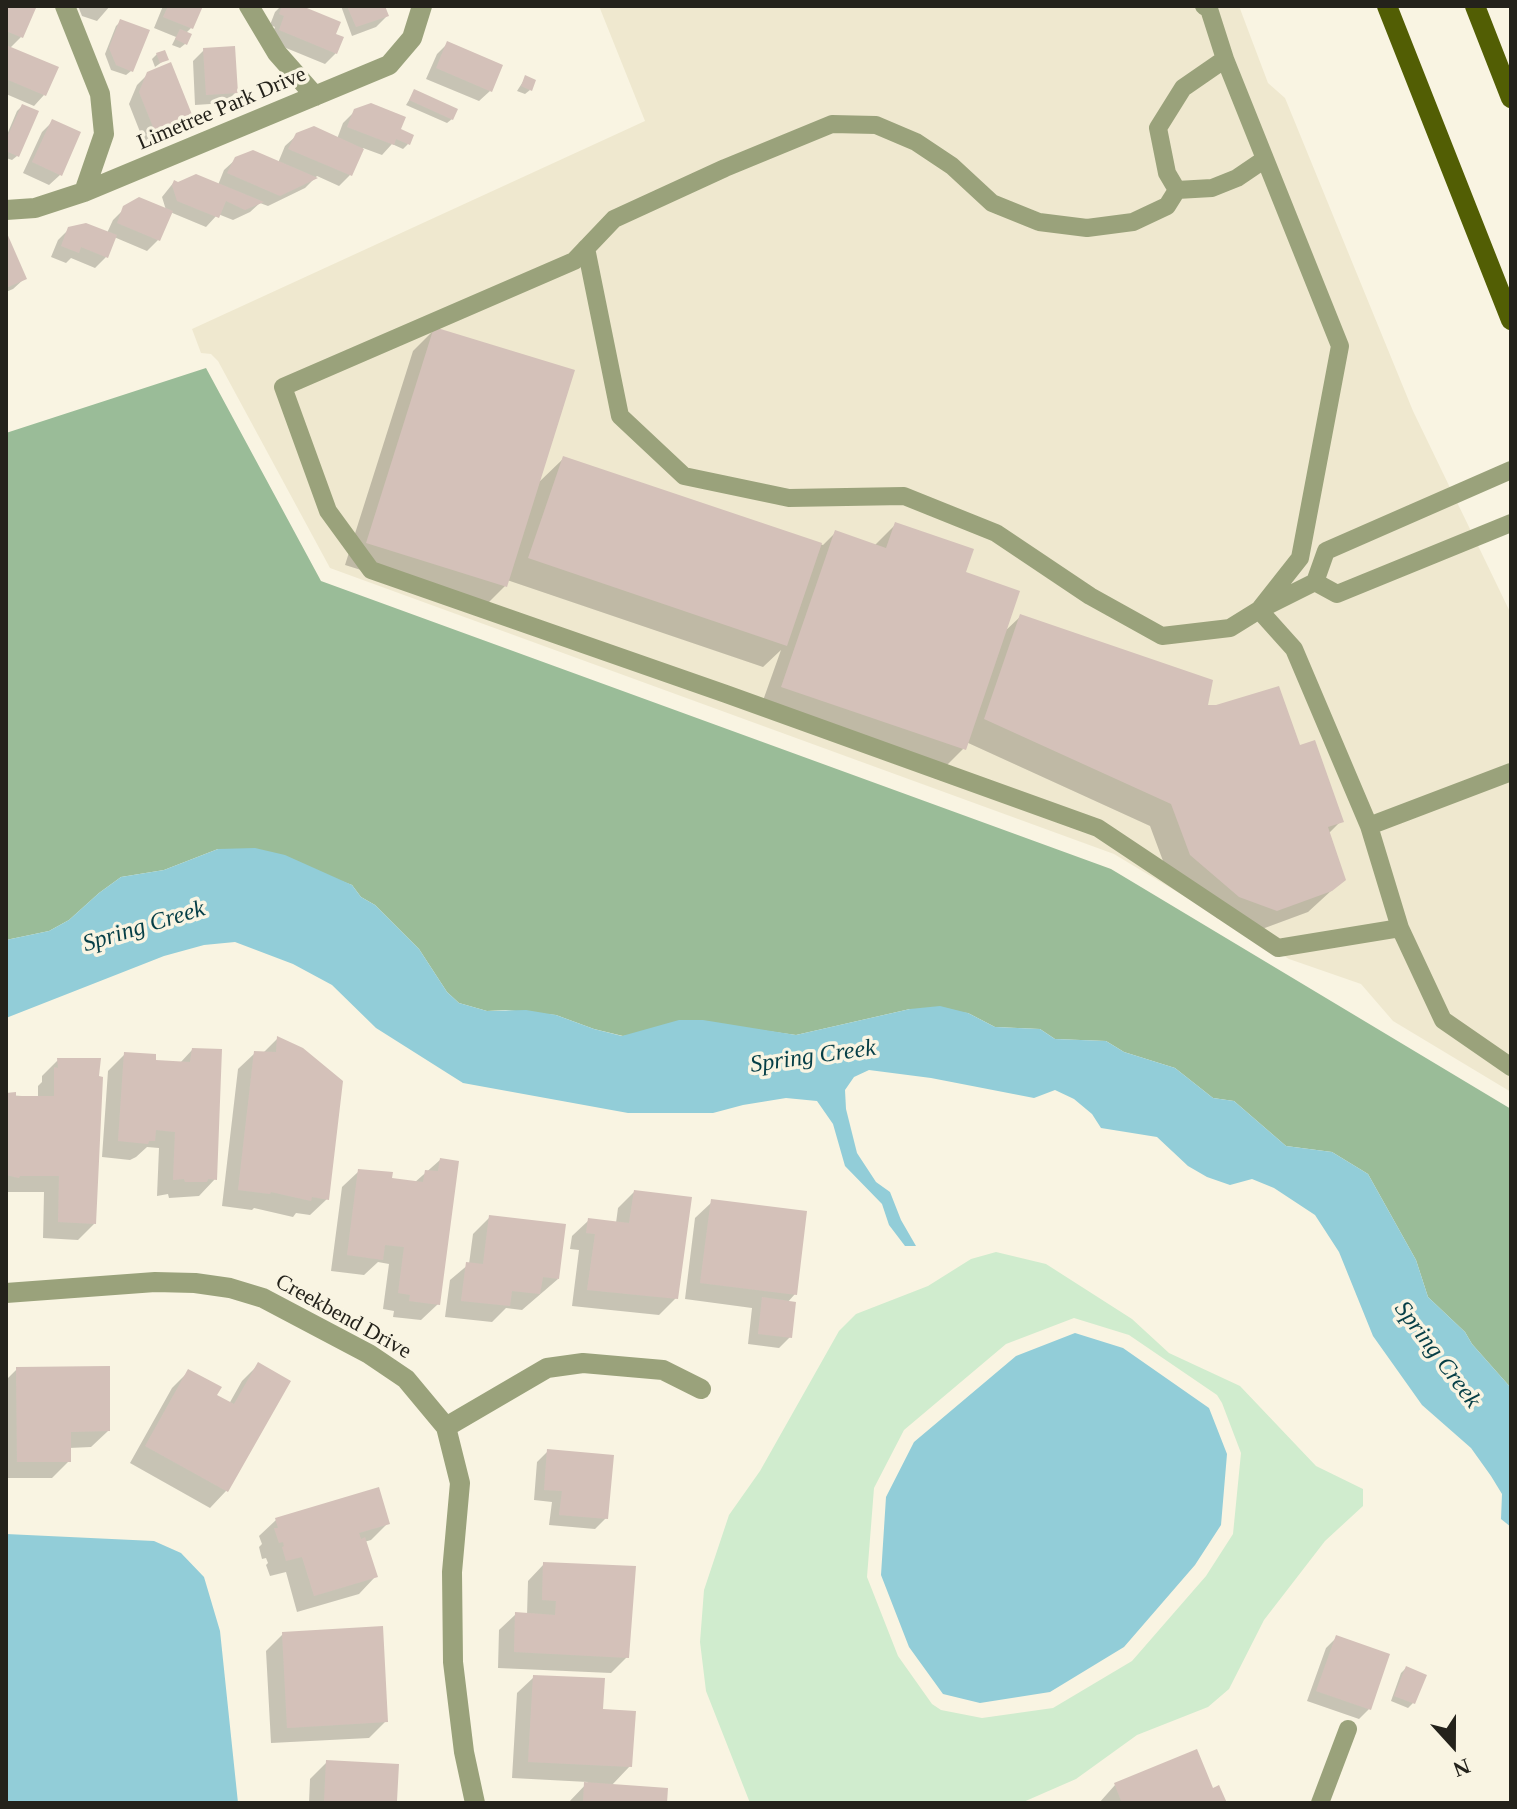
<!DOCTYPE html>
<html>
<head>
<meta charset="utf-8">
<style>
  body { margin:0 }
  #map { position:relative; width:1517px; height:1809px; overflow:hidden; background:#f9f4e2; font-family:"Times New Roman",serif }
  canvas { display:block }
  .frame { position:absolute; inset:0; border:8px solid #24221b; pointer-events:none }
  .north { position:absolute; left:1413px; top:1705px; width:80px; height:80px; -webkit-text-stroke:6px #f9f4e2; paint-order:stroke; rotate:159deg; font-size:22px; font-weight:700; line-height:32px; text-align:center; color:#24221b }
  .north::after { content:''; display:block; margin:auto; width:28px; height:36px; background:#24221b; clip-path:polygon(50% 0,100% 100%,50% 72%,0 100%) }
</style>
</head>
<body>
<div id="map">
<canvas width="1517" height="1809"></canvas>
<div class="frame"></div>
<div class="north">N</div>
</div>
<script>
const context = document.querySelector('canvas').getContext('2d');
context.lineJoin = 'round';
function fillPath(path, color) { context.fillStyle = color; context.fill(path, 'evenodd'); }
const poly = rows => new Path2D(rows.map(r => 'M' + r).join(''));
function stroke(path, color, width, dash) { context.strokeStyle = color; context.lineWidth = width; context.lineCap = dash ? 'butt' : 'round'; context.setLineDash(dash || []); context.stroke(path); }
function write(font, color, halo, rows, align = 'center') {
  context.font = font + ' "Times New Roman",serif'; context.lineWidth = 7; context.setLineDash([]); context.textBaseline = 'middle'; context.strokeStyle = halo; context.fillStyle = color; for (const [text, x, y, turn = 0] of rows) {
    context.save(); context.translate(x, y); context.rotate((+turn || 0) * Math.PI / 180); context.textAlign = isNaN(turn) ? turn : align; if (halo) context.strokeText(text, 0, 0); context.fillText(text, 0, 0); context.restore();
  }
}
fillPath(poly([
  [599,6,1239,6,1268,83,1285,98,1413,411,1511,614,1511,1092,1393,1021,1361,984,1289,959,1114,854,330,568,218,361,211,354,201,353,192,329,645,121]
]), '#efe8cf');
fillPath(poly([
  [996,1252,1046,1264,1132,1319,1169,1353,1240,1386,1316,1466,1363,1489,1363,1506,1325,1541,1264,1620,1229,1689,1208,1707,1137,1735,1076,1779,1021,1803,750,1803,706,1691,700,1642,704,1590,729,1515,760,1471,839,1331,856,1314,928,1286,971,1259],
  [1074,1318,1129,1335,1217,1395,1222,1403,1241,1453,1233,1534,1206,1576,1132,1661,1053,1708,982,1718,941,1710,932,1704,898,1656,867,1577,874,1488,904,1430,1006,1344]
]), '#d0ecce');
fillPath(poly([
  [206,368,321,581,1111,869,1511,1109,1511,1388,1472,1344,1465,1332,1428,1297,1416,1260,1368,1174,1332,1152,1286,1146,1234,1101,1213,1098,1175,1068,1124,1052,1106,1041,1055,1039,1040,1029,995,1027,968,1013,910,1009,796,1035,725,1025,623,1036,594,1029,556,1015,506,1010,487,1011,459,1003,447,992,419,949,375,905,361,897,352,885,325,875,218,849,164,870,121,877,99,893,69,920,49,931,6,940,6,433]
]), '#9abc98');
fillPath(poly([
  [255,848,285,855,352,885,361,897,375,905,419,949,447,992,459,1003,487,1011,526,1010,556,1015,594,1029,622,1036,679,1020,703,1020,796,1035,910,1009,940,1006,968,1013,995,1027,1040,1029,1055,1039,1106,1041,1124,1052,1175,1068,1213,1098,1234,1101,1286,1146,1332,1152,1368,1174,1416,1260,1428,1297,1465,1332,1472,1344,1511,1388,1511,1527,1501,1519,1502,1494,1491,1476,1471,1448,1422,1405,1373,1336,1339,1252,1315,1215,1274,1188,1252,1179,1230,1185,1207,1177,1188,1166,1157,1137,1101,1128,1092,1114,1074,1099,1055,1090,1034,1098,931,1078,869,1070,854,1077,845,1090,846,1109,857,1153,876,1182,890,1192,901,1220,916,1246,905,1246,889,1225,882,1204,845,1166,833,1124,817,1101,786,1098,743,1105,713,1113,628,1113,463,1083,376,1028,332,985,293,964,235,942,204,945,164,956,6,1018,6,940,49,931,69,920,99,893,121,877,164,870,218,849],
  [1075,1333,1123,1348,1209,1408,1227,1454,1221,1525,1195,1565,1124,1647,1050,1692,980,1703,943,1694,909,1647,881,1575,886,1497,914,1442,1016,1356],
  [6,1534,154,1541,181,1553,204,1577,220,1631,238,1803,6,1803]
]), '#92cdd8');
fillPath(poly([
  [6,6,25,6,33,10,21,37,9,49,44,95,34,106,6,94],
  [78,6,110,6,97,21,82,16],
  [163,6,201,6,191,28,186,33,185,44,180,48,172,45,176,37,154,28],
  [281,6,297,6,333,36,336,53,325,64,269,41,275,27,270,25,275,12],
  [341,6,383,6,387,16,376,27,352,36],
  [121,21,131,71,126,75,111,70,105,54,116,26],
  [448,43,490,91,479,101,426,79,437,54],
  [204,50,236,92,225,103,195,105,193,61],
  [157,54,166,59,155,67,152,59],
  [148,74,190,116,179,127,144,142,129,104,137,85],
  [526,77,530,90,525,94,517,91],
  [414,92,452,119,447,123,406,105],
  [22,106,17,156,12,160,6,158,6,137,17,111],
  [355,111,398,130,408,144,403,149,392,144,382,155,363,148,350,175,339,186,317,176,305,188,268,206,260,203,250,212,233,220,218,214,206,227,170,212,158,240,147,251,114,237,106,257,95,268,71,258,66,263,51,257,58,240,69,229,107,233,113,220,125,208,166,210,162,197,174,182,218,185,224,170,236,159,278,163,285,146,297,135,337,139,343,123],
  [53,121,60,175,49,185,23,173,42,132],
  [6,236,24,279,13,289,6,292],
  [435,329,537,484,564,458,823,545,835,533,874,546,895,525,963,574,1003,633,1021,616,1206,706,1299,748,1341,821,1328,834,1344,879,1308,912,1254,932,1217,918,1169,877,1150,826,966,742,964,748,942,770,760,709,781,650,763,667,507,580,505,586,483,608,345,565,413,351],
  [277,1039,327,1199,310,1215,296,1213,293,1217,254,1208,252,1210,222,1206,238,1069,255,1053,263,1053],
  [192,1050,215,1179,199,1196,169,1198,168,1194,157,1196,159,1148,147,1147,136,1157,130,1160,102,1157,108,1071,125,1054,154,1062,180,1063],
  [58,1060,94,1224,78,1240,43,1238,44,1192,6,1192,6,1095,38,1097,38,1086,42,1082,42,1076],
  [440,1160,438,1304,421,1320,393,1317,394,1311,383,1309,389,1264,378,1262,364,1275,331,1271,342,1187,359,1171,390,1180,414,1183],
  [634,1192,676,1298,659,1315,572,1306,579,1250,570,1249,572,1236,589,1220,616,1223,618,1208],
  [712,1202,795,1294,787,1303,790,1337,779,1348,748,1344,752,1308,685,1299,695,1218],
  [490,1217,558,1279,522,1310,506,1308,492,1322,445,1317,450,1280,469,1264,473,1234],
  [258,1365,289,1381,226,1491,210,1508,130,1463,172,1388,189,1371,215,1396,229,1404,242,1381],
  [17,1369,108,1431,91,1447,69,1448,69,1461,52,1478,6,1478,6,1380],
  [548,1451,606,1518,595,1529,549,1525,552,1502,534,1500,537,1462],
  [276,1520,388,1523,371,1540,364,1542,375,1577,359,1594,297,1612,286,1572,270,1576,266,1565,268,1563,266,1558,262,1559,259,1547,262,1544,259,1536],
  [544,1564,627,1657,611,1673,498,1668,499,1630,516,1614,527,1615,528,1581],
  [283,1634,386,1721,369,1738,271,1743,266,1651],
  [1337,1637,1369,1709,1359,1719,1307,1701,1326,1648],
  [1406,1668,1413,1703,1408,1708,1391,1701,1401,1673],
  [534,1677,601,1711,630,1766,611,1786,665,1803,568,1803,588,1782,512,1778,517,1693],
  [1196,1752,1212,1790,1225,1803,1099,1803,1115,1785],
  [327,1762,395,1800,393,1803,309,1803,310,1779]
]), '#0003');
fillPath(poly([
  [6,6,36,8,23,38,6,31],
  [168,6,203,6,193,29,163,17],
  [282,6,302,6,341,22,336,34,344,37,337,54,279,30,284,16,279,14],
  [347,6,385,6,389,16,356,27],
  [120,19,150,30,133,72,116,65,109,48],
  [180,29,192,34,187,45,175,39],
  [447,41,503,65,492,92,436,68],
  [6,45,59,67,46,96,6,79],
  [235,46,238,93,206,95,203,48],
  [165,50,169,60,160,63,156,53],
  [171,62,193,117,155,132,139,92,147,72],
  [525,75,536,80,532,91,521,86],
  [414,89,458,109,453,120,409,100],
  [371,103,406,117,401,129,414,135,410,145,396,139,394,145,347,127,354,109],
  [22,104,39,111,19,157,6,151,6,140],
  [52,119,81,132,62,176,32,162],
  [314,126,364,149,352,176,288,149,296,133],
  [253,150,318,178,280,196,227,173,235,157],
  [196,174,264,202,245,210,226,201,219,218,177,201,172,185,174,180,178,182],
  [139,197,173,211,160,241,117,223,123,206],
  [86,223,117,235,108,258,81,247,79,253,61,246,68,227],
  [6,231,27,279,6,288],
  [434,327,575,370,507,587,366,543],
  [563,456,822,543,787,646,528,558],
  [895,522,974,549,966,572,1020,591,966,750,781,687,835,530,886,548],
  [1020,614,1213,680,1208,705,1216,705,1279,686,1300,745,1315,740,1344,822,1328,827,1346,880,1332,891,1277,911,1239,897,1190,855,1171,804,984,719],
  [277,1036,303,1048,343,1081,329,1200,312,1197,311,1201,271,1192,270,1194,238,1190,254,1051,276,1052],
  [192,1048,222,1049,217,1180,208,1179,207,1182,185,1182,184,1179,173,1180,175,1132,156,1130,155,1141,149,1141,148,1144,118,1141,124,1052,156,1054,156,1060,190,1062],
  [57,1058,101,1058,99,1076,103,1077,96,1224,58,1222,59,1176,20,1176,19,1178,6,1175,6,1093,16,1092,16,1096,54,1096,54,1067,58,1068],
  [440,1158,459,1161,440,1305,409,1301,410,1295,398,1293,404,1247,385,1245,383,1260,347,1255,358,1169,393,1172,392,1178,423,1182,425,1170,438,1171],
  [634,1190,692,1197,678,1299,587,1290,595,1234,586,1233,588,1218,629,1223],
  [711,1199,807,1211,797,1295,700,1283],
  [489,1215,566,1224,559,1279,543,1277,540,1294,512,1291,510,1306,461,1301,466,1262,483,1264],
  [762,1297,796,1302,792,1338,758,1334],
  [258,1362,291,1381,228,1492,145,1446,188,1369,222,1387,217,1395,234,1404],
  [110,1366,110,1431,71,1432,71,1462,17,1462,16,1367],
  [547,1449,614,1455,608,1519,559,1515,562,1491,544,1490],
  [379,1487,390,1524,359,1533,361,1539,365,1537,378,1577,314,1596,302,1557,286,1561,282,1547,284,1546,283,1542,279,1543,274,1528,278,1528,275,1518],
  [543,1562,636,1566,629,1658,514,1652,515,1612,555,1615,556,1601,542,1600],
  [383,1626,388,1722,287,1728,282,1632],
  [1336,1635,1390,1654,1371,1710,1316,1691],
  [1406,1666,1427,1675,1415,1704,1394,1696],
  [533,1675,605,1678,603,1709,636,1711,632,1767,528,1762],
  [1197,1749,1213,1788,1219,1785,1227,1803,1122,1803,1114,1783],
  [326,1760,399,1764,397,1801,324,1803],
  [584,1782,668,1788,667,1803,583,1803]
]), '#d4c1b9');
stroke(poly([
  [1204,6,1209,9,1225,59,1183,88,1158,128,1167,173,1177,190,1167,206,1133,222,1087,228,1039,222,992,203,952,166,916,142,876,125,832,124,725,168,614,219,574,261,283,387,328,511,371,570,726,694,1098,828,1278,948,1400,928],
  [1177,190,1212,188,1237,178,1265,159],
  [586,248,620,416,684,476,789,498,904,496,996,533,1090,596,1162,636,1230,628,1259,610,1300,558,1340,346,1225,59],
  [1315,582,1337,594,1511,523],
  [1511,772,1369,826,1400,928,1443,1020,1511,1067],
  [1369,826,1294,649,1259,610,1315,582,1326,551,1511,470],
  [1320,1803,1348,1729]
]), '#9aa27b', 18);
stroke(poly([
  [65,6,100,94,104,134,84,192],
  [249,6,277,53,315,96],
  [6,210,35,208,84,192,389,65,412,38,422,6],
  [6,1293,155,1282,195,1283,230,1288,263,1298,369,1354,406,1379,446,1427,460,1483,452,1572,453,1662,464,1752,475,1803],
  [446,1427,547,1368,583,1363,663,1370,701,1389]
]), '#9aa27b', 20);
stroke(poly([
  [1387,6,1511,320],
  [1475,6,1511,98]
]), '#525e04', 20);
write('22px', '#24221b', '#f9f4e2', [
  ["Limetree Park Drive",222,109,-23],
  ["Creekbend Drive",343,1317,29]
]);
write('italic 24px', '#053e46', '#f9f4e2', [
  ["Spring Creek",144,927,-17],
  ["Spring Creek",813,1057,-8],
  ["Spring Creek",1437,1355,53]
]);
</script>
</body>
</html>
